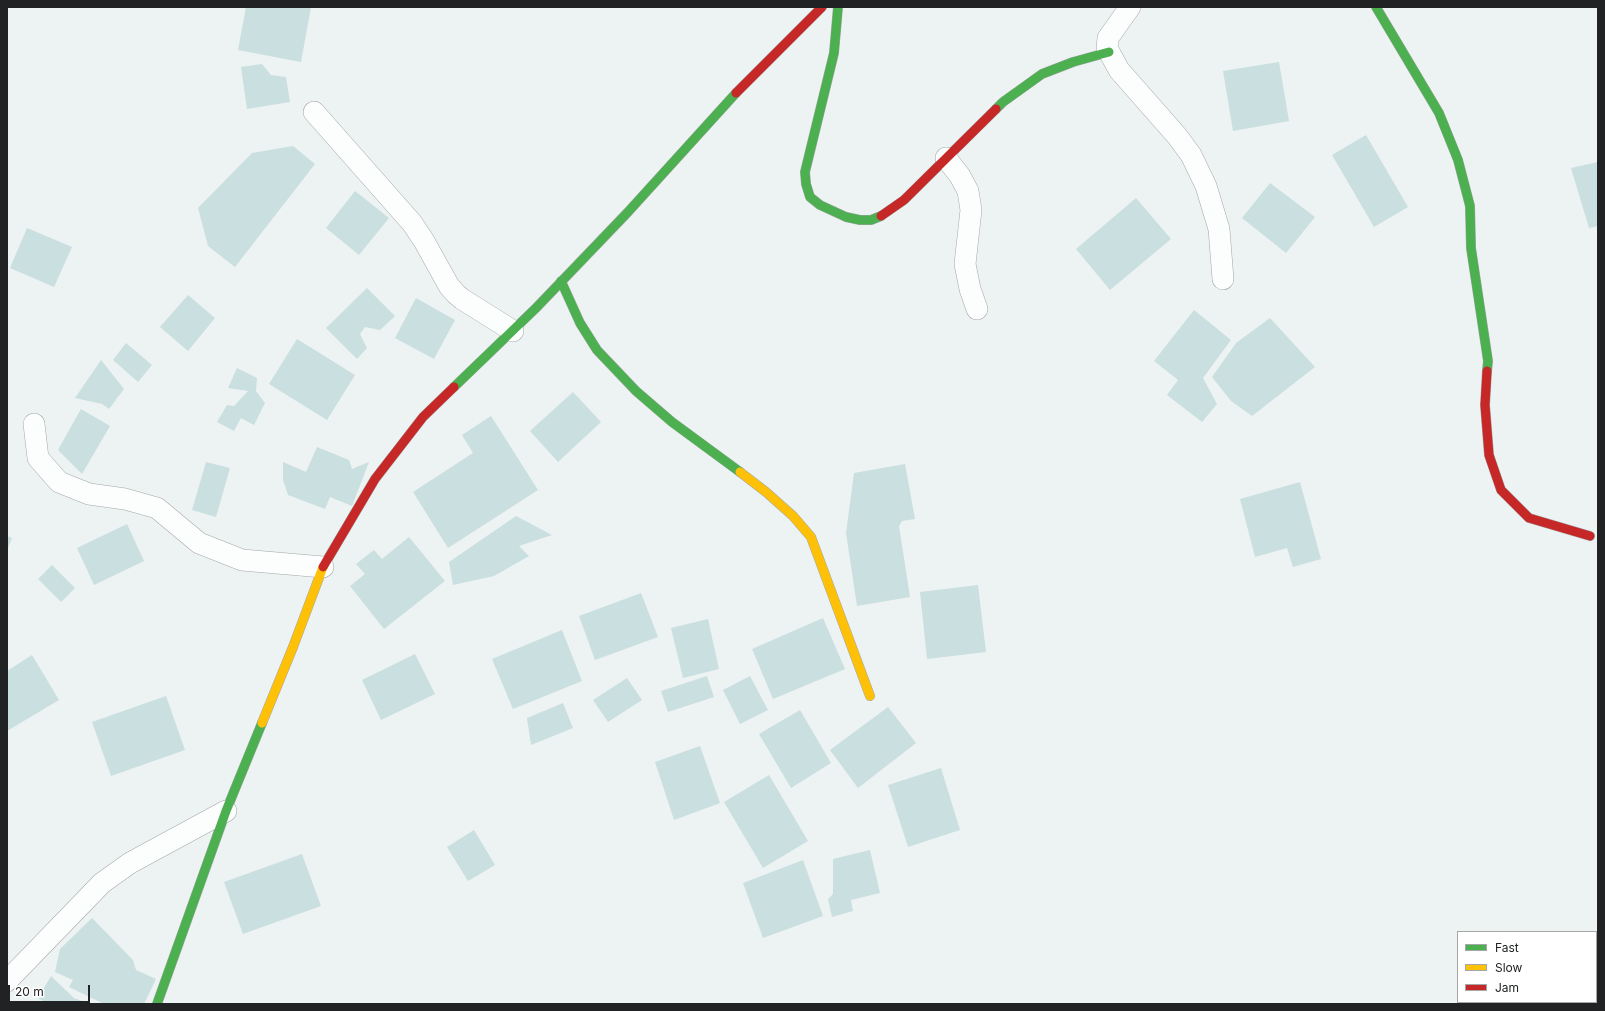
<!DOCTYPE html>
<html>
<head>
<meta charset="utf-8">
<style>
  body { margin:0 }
  #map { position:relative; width:1605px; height:1011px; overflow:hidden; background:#edf2f2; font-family:Inter,sans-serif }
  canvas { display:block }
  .frame { position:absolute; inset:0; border:8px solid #202223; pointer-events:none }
  .legend { position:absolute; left:1457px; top:931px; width:140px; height:72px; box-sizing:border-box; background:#fff; border:1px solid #a6a7a7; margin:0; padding:5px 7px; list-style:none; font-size:12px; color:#202223 }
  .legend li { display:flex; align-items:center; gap:8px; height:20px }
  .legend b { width:20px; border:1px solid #a6a7a7 }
  .scale { position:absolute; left:8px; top:985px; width:82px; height:18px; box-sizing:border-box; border:2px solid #202223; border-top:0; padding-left:5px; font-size:12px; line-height:14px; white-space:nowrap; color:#202223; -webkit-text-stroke:3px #fff; paint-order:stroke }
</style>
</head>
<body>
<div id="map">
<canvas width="1605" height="1011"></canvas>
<div class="frame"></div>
<ul class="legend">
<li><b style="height:5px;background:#4caf50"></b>Fast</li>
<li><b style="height:5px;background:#ffc107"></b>Slow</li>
<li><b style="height:5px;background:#c62828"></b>Jam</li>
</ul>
<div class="scale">20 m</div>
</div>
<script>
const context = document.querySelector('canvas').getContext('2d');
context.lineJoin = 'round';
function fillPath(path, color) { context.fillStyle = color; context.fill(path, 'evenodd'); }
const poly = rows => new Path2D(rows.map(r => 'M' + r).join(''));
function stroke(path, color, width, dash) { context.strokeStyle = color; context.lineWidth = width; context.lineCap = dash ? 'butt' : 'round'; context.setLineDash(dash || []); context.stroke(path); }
fillPath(poly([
  [246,7,311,7,301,62,238,50],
  [1279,62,1289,121,1233,131,1223,71],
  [262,64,271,75,286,77,290,102,247,109,241,67],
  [1366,135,1408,207,1374,227,1332,155],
  [293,146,315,164,235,267,208,246,198,208,252,153],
  [1598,162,1598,226,1589,228,1571,168],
  [1270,183,1315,217,1286,253,1242,218],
  [355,191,389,218,359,255,326,228],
  [1136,198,1171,239,1110,290,1076,249],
  [27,228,72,247,54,287,10,268],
  [367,288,395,316,380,330,365,327,360,334,367,348,357,359,326,328],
  [188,295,215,318,188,351,160,327],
  [416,298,455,320,434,359,395,338],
  [1194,310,1231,340,1203,378,1217,404,1202,422,1167,395,1178,380,1154,361],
  [1270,318,1315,367,1252,416,1231,401,1212,377,1236,343],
  [297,339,355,375,327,420,269,384],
  [126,343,152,365,138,382,113,360],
  [101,360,124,389,109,409,102,404,75,398],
  [237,368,257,378,256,391,265,403,254,425,241,418,234,431,217,422,227,405,234,406,248,391,228,388],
  [573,392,601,422,558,462,530,431],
  [81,409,110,426,82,474,58,450],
  [491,416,538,490,448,548,413,492,473,453,462,435],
  [317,447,349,460,352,469,369,462,352,506,330,497,325,509,288,495,283,480,283,462,306,472],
  [206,462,230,468,216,517,192,510],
  [905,464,915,519,902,521,899,526,910,597,857,606,846,533,854,473],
  [1300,482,1321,559,1293,567,1287,548,1255,557,1240,499],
  [516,516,552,535,519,546,529,556,494,576,453,585,449,562],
  [127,524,144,561,94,585,77,548],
  [7,536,12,538,7,551],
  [409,537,445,581,384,629,350,586,365,574,356,564,374,550,382,559],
  [52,565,75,588,61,602,38,579],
  [978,585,986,652,927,659,920,592],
  [641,593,658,637,595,660,579,616],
  [823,618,845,669,773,699,752,649],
  [708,619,719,669,683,678,671,628],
  [562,630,582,681,513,709,492,659],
  [415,654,435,694,381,720,362,680],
  [32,655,59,700,7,731,7,671],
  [707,676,714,697,668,712,661,691],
  [750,676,768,710,740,724,723,690],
  [627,678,642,700,608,722,593,700],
  [166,696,185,750,111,776,92,722],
  [563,703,573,728,531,745,527,718],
  [888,707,916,743,858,788,830,750],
  [800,710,831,763,791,788,759,734],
  [700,746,720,803,674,820,655,762],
  [941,768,960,830,908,847,888,785],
  [769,775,808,841,763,868,724,802],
  [474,830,495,865,468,881,447,847],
  [870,850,880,893,851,900,853,911,832,917,828,899,833,894,833,859],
  [302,854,321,906,243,934,224,882],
  [803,860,823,916,763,938,743,883],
  [92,918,133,960,136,970,156,979,144,1004,99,1004,102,1003,69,987,73,980,55,972,60,949],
  [51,976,74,998,90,1004,48,1004,38,998]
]), '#cadfdf');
const street = poly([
  [1130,7,1108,38,1107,48,1119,70,1177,136,1191,155,1206,186,1219,229,1223,279],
  [314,112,412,223,424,241,449,286,456,294,462,299,513,331],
  [946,158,960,176,968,191,971,210,965,264,970,289,977,309],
  [34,424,38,458,59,482,89,494,125,499,157,508,199,543,242,560,323,567],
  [7,981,102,883,130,863,226,811]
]);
const fast = poly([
  [838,7,834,53,805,172,806,184,810,197,820,205,846,217,860,220,871,220,881,216],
  [1376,7,1439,113,1458,160,1470,206,1471,248,1488,361,1487,371],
  [996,109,1003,102,1042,74,1073,62,1109,52],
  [561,281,580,323,597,350,636,391,672,422,740,472],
  [454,387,536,308,628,212,736,93],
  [157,1004,226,811,262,723]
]);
const slow = poly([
  [740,472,766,492,793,516,811,537,870,696],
  [262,723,293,647,323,567]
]);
const jam = poly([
  [736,93,822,7],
  [881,216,904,200,996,109],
  [1487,371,1485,405,1489,455,1501,490,1529,518,1590,536],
  [323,567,375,479,423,417,454,387]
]);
stroke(street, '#a4a8a8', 22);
stroke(fast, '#a4a8a8', 10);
stroke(slow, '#a4a8a8', 10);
stroke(jam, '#a4a8a8', 10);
stroke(street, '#fcfdfd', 21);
stroke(fast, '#4caf50', 9);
stroke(slow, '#ffc107', 9);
stroke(jam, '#c62828', 9);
</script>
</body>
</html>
